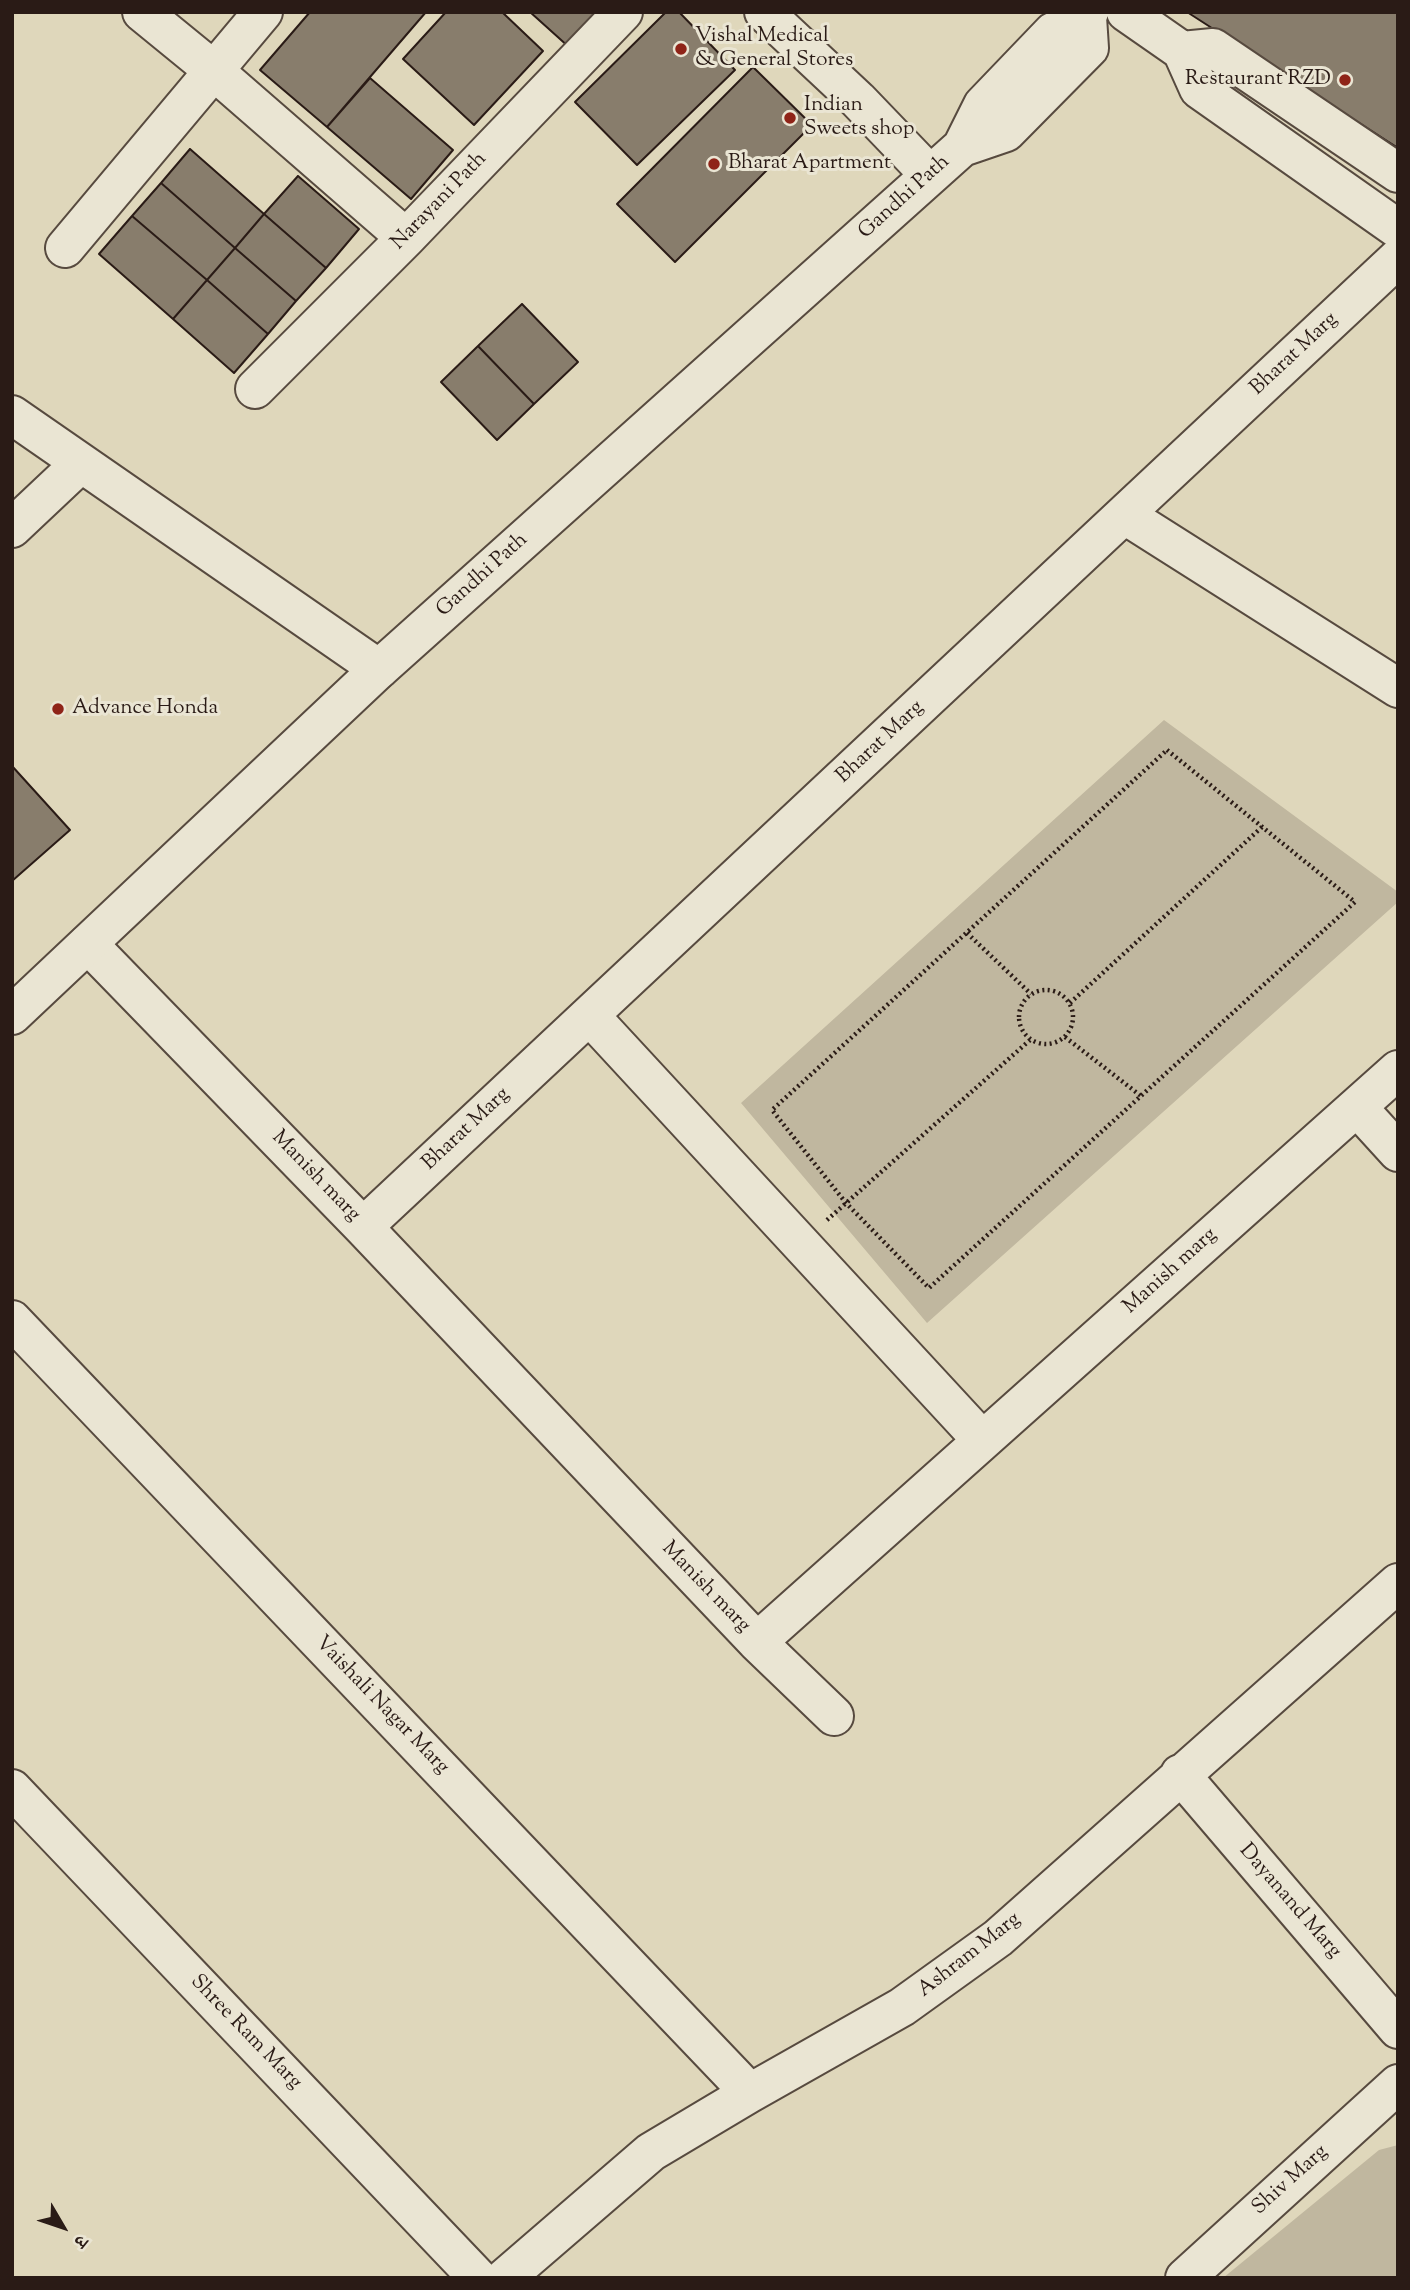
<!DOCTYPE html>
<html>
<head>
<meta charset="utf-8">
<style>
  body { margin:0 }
  #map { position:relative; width:1410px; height:2290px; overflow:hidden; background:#dfd7bb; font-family:"Sorts Mill Goudy","Noto Serif Devanagari",serif }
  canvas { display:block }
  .frame { position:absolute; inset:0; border:14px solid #2a1b16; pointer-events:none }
  .north { position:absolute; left:28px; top:2192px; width:70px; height:70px; -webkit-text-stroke:5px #eae5d3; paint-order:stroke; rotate:129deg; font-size:19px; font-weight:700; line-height:28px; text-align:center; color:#2a1b16 }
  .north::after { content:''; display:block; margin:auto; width:24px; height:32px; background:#2a1b16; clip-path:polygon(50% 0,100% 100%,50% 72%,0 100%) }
</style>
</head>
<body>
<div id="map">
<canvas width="1410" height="2290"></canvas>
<div class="frame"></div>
<div class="north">उ</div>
</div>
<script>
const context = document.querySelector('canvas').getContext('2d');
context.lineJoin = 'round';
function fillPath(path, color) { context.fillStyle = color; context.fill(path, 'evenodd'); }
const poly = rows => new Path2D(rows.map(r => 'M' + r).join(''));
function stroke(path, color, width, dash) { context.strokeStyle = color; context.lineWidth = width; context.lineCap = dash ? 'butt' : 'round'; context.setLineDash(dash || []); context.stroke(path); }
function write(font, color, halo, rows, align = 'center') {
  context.font = font + ' "Sorts Mill Goudy",serif'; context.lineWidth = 6; context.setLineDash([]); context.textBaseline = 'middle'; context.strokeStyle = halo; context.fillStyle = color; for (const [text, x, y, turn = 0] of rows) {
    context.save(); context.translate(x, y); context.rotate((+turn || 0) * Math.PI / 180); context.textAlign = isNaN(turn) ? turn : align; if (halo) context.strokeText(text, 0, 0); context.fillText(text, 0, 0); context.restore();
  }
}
fillPath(poly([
  [1164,720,1398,892,1398,902,927,1323,741,1103],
  [1398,2145,1398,2278,1223,2278,1379,2150]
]), '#c0b79f');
const building = poly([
  [310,12,426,12,327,127,260,70,310,12],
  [446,12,502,12,543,51,474,125,403,59,446,12],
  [530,12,601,12,570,48,530,12],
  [666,12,679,12,735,70,637,165,575,102,666,12],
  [1187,12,1398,12,1398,148,1187,12],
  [753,67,812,125,675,262,617,204,753,67],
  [370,78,453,150,411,199,327,127,370,78],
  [190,149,264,214,235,248,161,183,190,149],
  [298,176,359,229,326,268,264,214,298,176],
  [161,183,235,248,207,280,132,216,161,183],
  [264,214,326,268,296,301,235,248,264,214],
  [132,216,207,280,173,319,99,254,132,216],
  [235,248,296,301,268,334,207,280,235,248],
  [207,280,268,334,234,373,173,319,207,280],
  [522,304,578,362,534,404,478,346,522,304],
  [478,346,534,404,497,440,441,382,478,346],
  [12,766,70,830,12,881,12,766]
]);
fillPath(building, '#887d6c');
stroke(building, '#2a1b16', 2);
const minor = poly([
  [142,12,213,70,406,238],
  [65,248,263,12],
  [255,389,406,238,623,12],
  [12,415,379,669],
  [1125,515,1398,688],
  [12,528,81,463],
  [88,944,363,1227,757,1642,834,1716],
  [590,1016,982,1440],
  [1357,1107,1398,1152],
  [363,1227,1398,258],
  [12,1320,750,2093],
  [757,1642,1398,1070],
  [1180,1774,1398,2029],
  [12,1789,478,2278],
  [505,2278,651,2152,750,2093,902,2007,998,1938,1398,1583],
  [1185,2278,1398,2084]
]);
const tertiary = poly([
  [764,12,858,100,930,175],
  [1126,12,1182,51,1199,89,1398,229],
  [1182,51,1213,48,1398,173],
  [962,147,1006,132,1089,48,1087,17],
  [12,1015,379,669,962,147,983,105,1053,32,1087,17,1089,12]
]);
stroke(minor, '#574a3f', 42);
stroke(tertiary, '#574a3f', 42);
stroke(poly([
  [1167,750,1355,902,929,1288,846,1203,772,1110,1167,750],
  [967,933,1031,994],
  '1019 1017a27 27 0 1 1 54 0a27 27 0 1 1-54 0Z',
  [1070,1003,1262,827],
  [1065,1037,1141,1096],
  [827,1220,1030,1040]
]), '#2a1b16', 4.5, [2, 3.5]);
stroke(minor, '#eae5d3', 38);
stroke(tertiary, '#eae5d3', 38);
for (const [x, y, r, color] of [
  [681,49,7,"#8f2418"],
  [1345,80,7,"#8f2418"],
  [790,118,7,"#8f2418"],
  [714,164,7,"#8f2418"],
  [58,709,7,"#8f2418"]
]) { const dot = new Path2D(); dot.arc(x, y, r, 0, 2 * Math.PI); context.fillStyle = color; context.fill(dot); stroke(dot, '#eae5d3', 2.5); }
write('21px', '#2a1b16', '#eae5d3', [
  ["Vishal Medical",695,37],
  ["& General Stores",695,61],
  ["Restaurant RZD",1331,80,"right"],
  ["Indian",804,106],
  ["Sweets shop",804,130],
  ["Bharat Apartment",728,164],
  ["Advance Honda",72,709]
], 'left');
write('21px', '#2a1b16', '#eae5d3', [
  ["Gandhi Path",905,198,-42],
  ["Narayani Path",440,202,-46],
  ["Bharat Marg",1295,355,-43],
  ["Gandhi Path",483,576,-42],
  ["Bharat Marg",881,743,-43],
  ["Bharat Marg",467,1130,-43],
  ["Manish marg",315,1177,46],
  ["Manish marg",1171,1272,-42],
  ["Manish marg",705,1588,46],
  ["Vaishali Nagar Marg",381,1706,46],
  ["Dayanand Marg",1289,1902,49],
  ["Ashram Marg",970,1956,-38],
  ["Shree Ram Marg",245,2033,46],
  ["Shiv Marg",1291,2181,-42]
]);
</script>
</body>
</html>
